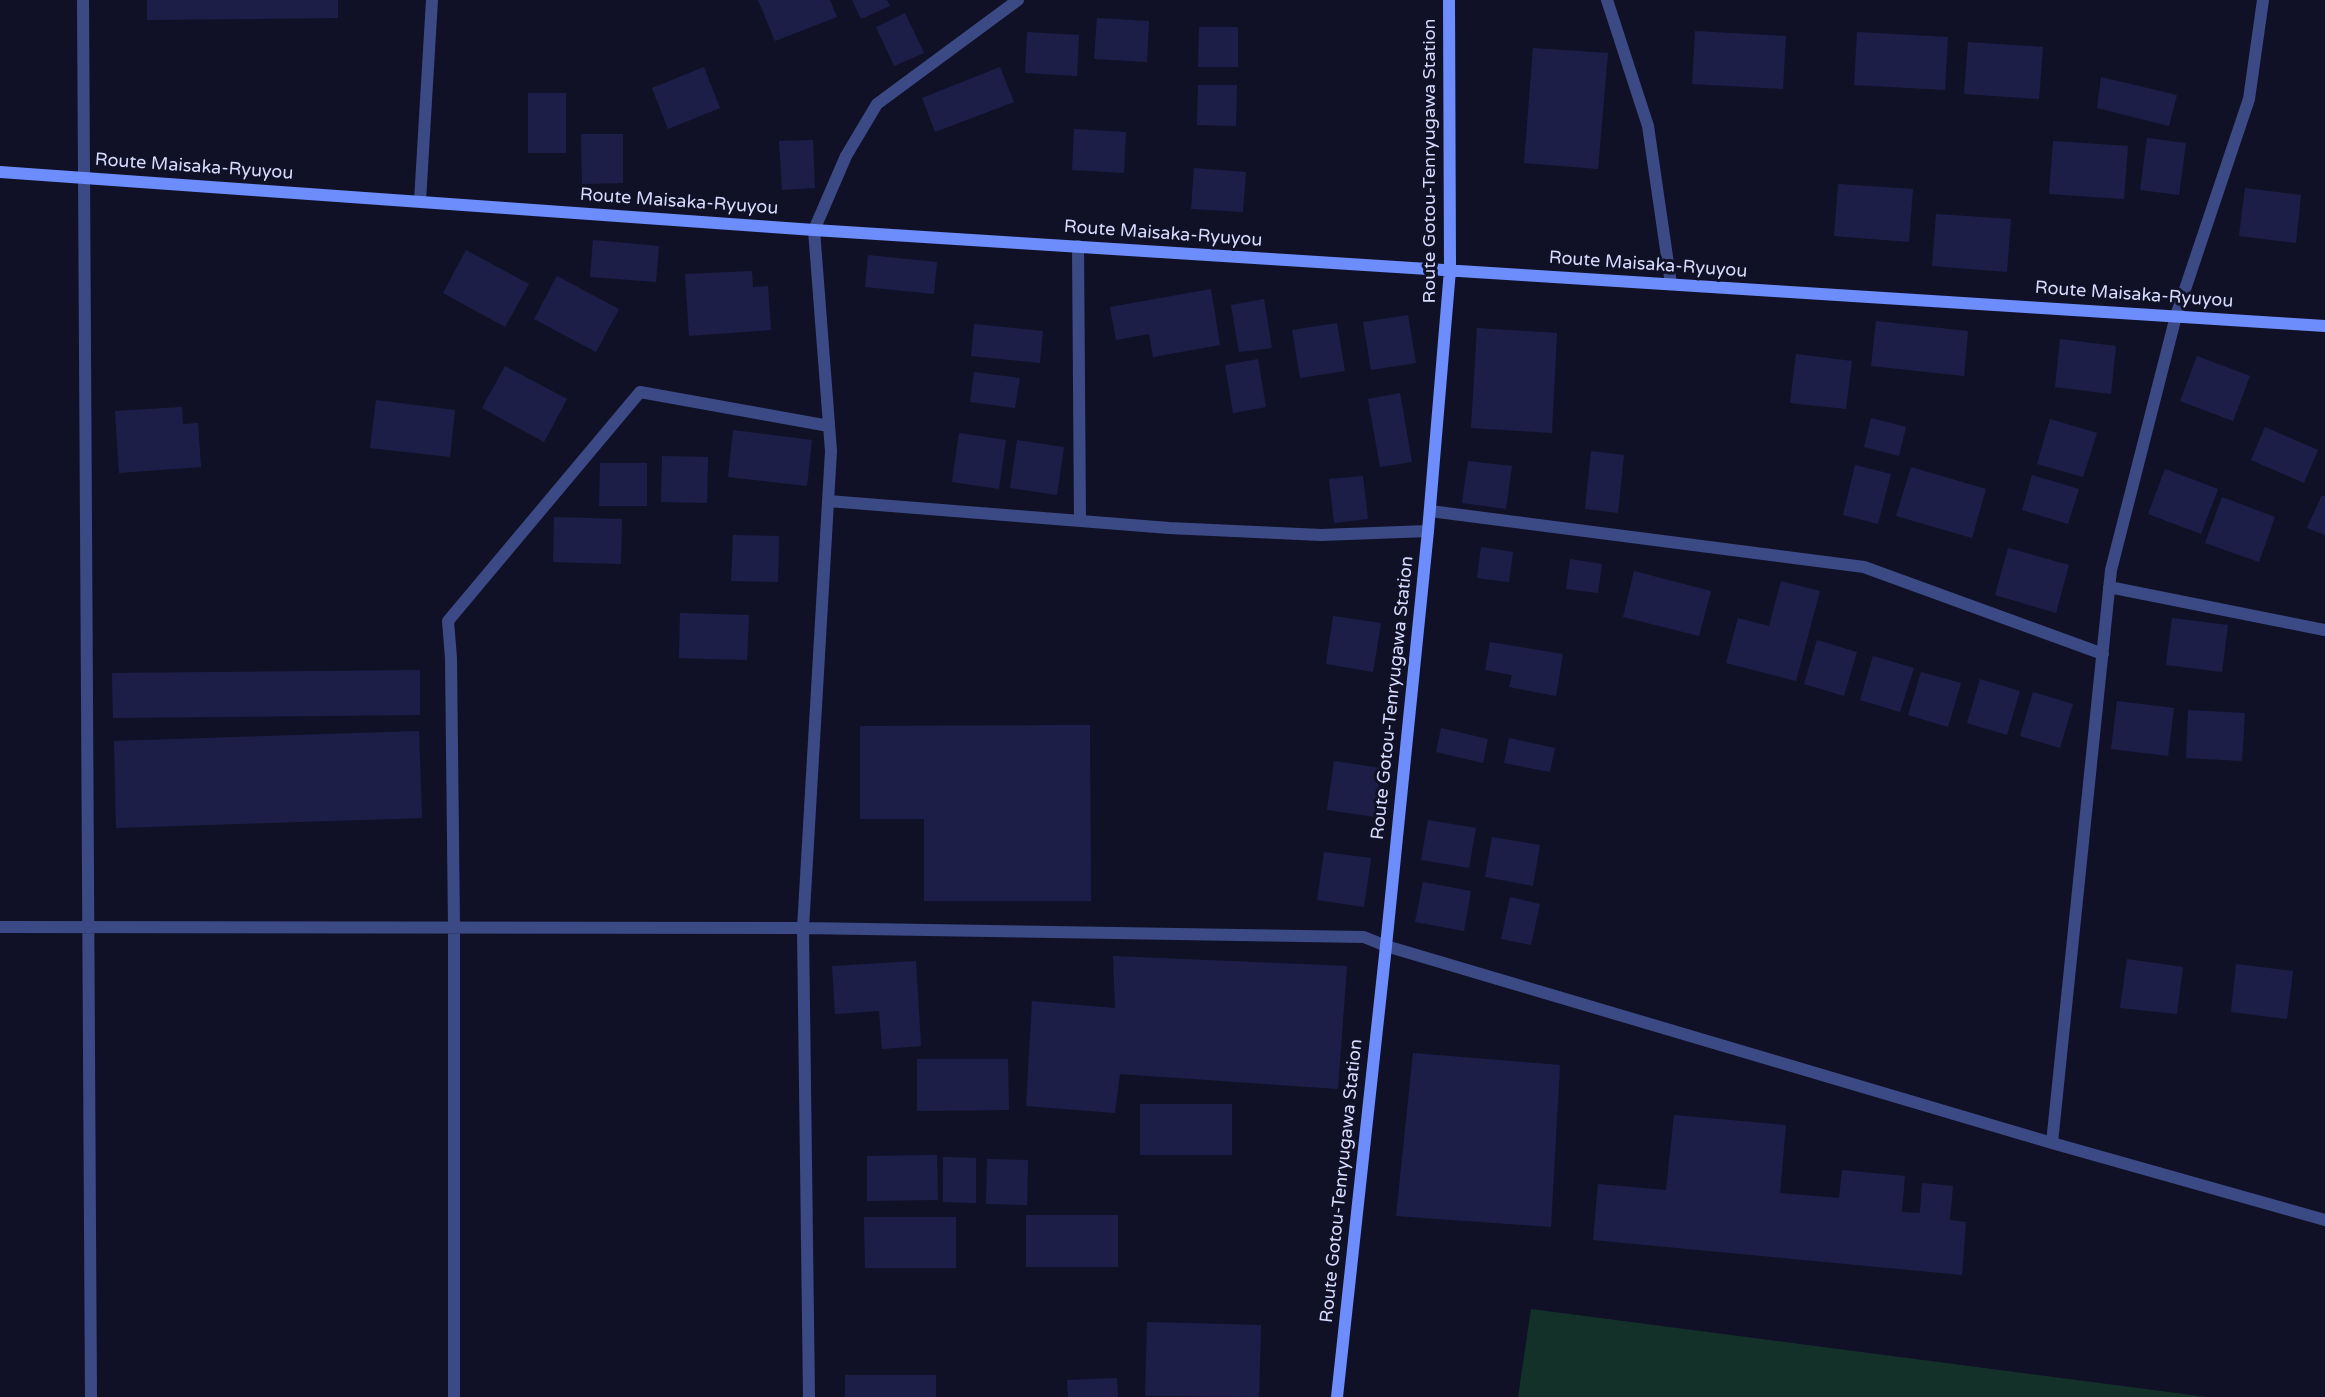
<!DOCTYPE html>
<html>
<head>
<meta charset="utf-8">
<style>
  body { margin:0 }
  canvas { display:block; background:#101127 }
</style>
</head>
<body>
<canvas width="2325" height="1397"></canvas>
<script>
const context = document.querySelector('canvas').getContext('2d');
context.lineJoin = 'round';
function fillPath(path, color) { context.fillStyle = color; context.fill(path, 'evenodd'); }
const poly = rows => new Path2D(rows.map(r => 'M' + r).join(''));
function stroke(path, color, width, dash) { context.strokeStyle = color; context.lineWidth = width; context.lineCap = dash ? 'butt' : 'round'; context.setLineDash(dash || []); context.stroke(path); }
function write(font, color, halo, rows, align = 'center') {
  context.font = font + ' "Varela Round",sans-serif'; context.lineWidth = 6; context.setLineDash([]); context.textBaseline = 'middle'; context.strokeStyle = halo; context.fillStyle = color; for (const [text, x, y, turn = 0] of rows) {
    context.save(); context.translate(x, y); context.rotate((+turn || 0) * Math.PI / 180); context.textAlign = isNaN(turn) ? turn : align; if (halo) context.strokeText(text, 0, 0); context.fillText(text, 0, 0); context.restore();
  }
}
fillPath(poly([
  [1531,1309,2207,1397,1518,1397]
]), '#133128');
fillPath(poly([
  [147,0,338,0,338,18,147,20],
  [758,0,830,0,837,17,775,41],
  [852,0,887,0,890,6,861,19],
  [905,13,924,53,894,66,876,27],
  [1097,18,1149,21,1147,62,1094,59],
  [1199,27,1238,27,1238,67,1198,67],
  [1695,31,1786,36,1783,89,1692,84],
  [1027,32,1079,35,1077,76,1025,73],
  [1857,32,1948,37,1945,90,1854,85],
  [1968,42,2043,47,2039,99,1964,94],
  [1533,48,1608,53,1598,169,1524,163],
  [704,67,720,108,668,129,652,88],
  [1000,67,1014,102,935,132,922,98],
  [2101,77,2177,95,2169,126,2097,108],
  [1198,85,1237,85,1236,126,1197,125],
  [528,93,566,93,566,153,528,153],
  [1074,129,1126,132,1124,173,1072,170],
  [581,134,623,134,623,183,582,184],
  [2147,138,2186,143,2179,195,2140,190],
  [813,140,815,188,782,190,779,141],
  [2053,141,2128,146,2124,199,2049,194],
  [1194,168,1246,172,1243,212,1191,209],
  [1838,184,1913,189,1909,242,1834,236],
  [2245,188,2301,195,2296,243,2239,236],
  [1936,214,2011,219,2007,272,1932,266],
  [593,240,659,246,656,282,590,277],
  [466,250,529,284,505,327,443,293],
  [868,255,937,262,934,294,865,287],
  [752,271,753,287,768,286,771,330,689,336,685,274],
  [557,276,619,309,596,352,534,319],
  [1211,289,1220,345,1153,357,1149,334,1116,340,1110,307],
  [1264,299,1272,348,1239,352,1231,305],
  [1408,315,1416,363,1371,370,1363,322],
  [1876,321,1968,331,1964,376,1871,366],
  [1337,323,1345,371,1300,378,1292,330],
  [974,324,1043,331,1040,363,971,356],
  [1477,328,1557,333,1552,433,1471,428],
  [2060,339,2116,346,2111,394,2055,387],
  [1796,354,1852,361,1846,409,1790,403],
  [2197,356,2250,376,2233,421,2180,401],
  [1258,359,1266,407,1233,413,1225,365],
  [505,366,567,399,544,442,482,408],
  [974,372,1020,378,1015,408,970,402],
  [1400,393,1412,462,1380,467,1368,399],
  [376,400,455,410,450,457,370,448],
  [182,407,183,424,198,423,201,467,119,473,115,411],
  [1871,418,1906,427,1899,456,1864,447],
  [2050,419,2097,433,2083,477,2037,464],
  [2265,427,2318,450,2304,483,2251,460],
  [733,430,812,440,807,486,728,477],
  [959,433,1006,440,999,489,952,482],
  [1017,440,1064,447,1057,495,1010,488],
  [1591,451,1624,455,1618,513,1585,509],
  [662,456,708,457,707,503,661,502],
  [1468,461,1512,466,1506,509,1462,503],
  [600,463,647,463,647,506,599,506],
  [1855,465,1891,474,1878,524,1843,515],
  [1911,467,1986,489,1972,538,1896,516],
  [2165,469,2218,489,2201,534,2148,514],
  [2032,475,2079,489,2068,524,2022,510],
  [1363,476,1368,519,1334,523,1329,479],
  [2322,495,2325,497,2325,535,2307,528],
  [2222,497,2275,517,2259,562,2205,543],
  [554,517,622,519,621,564,553,562],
  [733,535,779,536,778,582,731,581],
  [1481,547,1513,552,1509,582,1477,578],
  [2008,548,2069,565,2056,613,1995,595],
  [1570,559,1602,564,1598,593,1566,589],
  [1634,571,1711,591,1699,636,1623,617],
  [1781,581,1820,591,1796,681,1726,663,1738,618,1769,626],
  [680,613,749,615,747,660,679,658],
  [1333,616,1381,623,1373,672,1326,664],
  [2172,618,2228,625,2222,672,2166,665],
  [1817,640,1857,652,1844,696,1804,684],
  [1490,642,1563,654,1556,696,1509,687,1512,675,1485,670],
  [1873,656,1914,668,1900,712,1860,700],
  [420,670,420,715,113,718,112,673],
  [1921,672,1961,683,1948,727,1908,715],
  [1980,679,2020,691,2007,735,1967,723],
  [2033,692,2073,704,2060,748,2020,736],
  [2117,701,2174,708,2168,756,2111,749],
  [2188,710,2245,713,2242,761,2186,758],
  [1090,725,1091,901,924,901,924,819,860,819,860,726],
  [1441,728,1488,739,1483,763,1436,752],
  [419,731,422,818,116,828,114,741],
  [1509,738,1555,748,1550,772,1504,763],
  [1334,761,1381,768,1375,817,1327,810],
  [1428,820,1476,828,1469,868,1421,860],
  [1492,837,1540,845,1533,886,1485,877],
  [1324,852,1371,858,1364,907,1317,900],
  [1423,882,1471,891,1464,931,1415,922],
  [1510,897,1540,904,1531,945,1501,939],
  [1113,956,1347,966,1338,1089,1120,1074,1115,1113,1026,1106,1032,1001,1115,1008],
  [2127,959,2183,967,2177,1014,2120,1008],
  [916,961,921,1046,882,1049,879,1011,835,1014,832,966],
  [2236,964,2293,971,2287,1019,2231,1012],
  [1413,1053,1560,1065,1551,1227,1396,1216],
  [917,1059,1008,1059,1009,1110,917,1111],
  [1140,1104,1232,1104,1232,1155,1140,1155],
  [1674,1115,1786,1125,1780,1193,1839,1198,1842,1170,1905,1176,1902,1212,1920,1213,1922,1183,1953,1186,1950,1220,1966,1222,1962,1275,1593,1240,1598,1184,1666,1190],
  [937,1155,938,1200,867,1201,867,1156],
  [943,1157,976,1158,976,1203,943,1202],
  [987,1159,1028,1160,1027,1205,986,1204],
  [1026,1215,1118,1215,1118,1267,1026,1267],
  [864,1217,956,1217,956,1268,865,1268],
  [1147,1322,1261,1325,1259,1397,1145,1396],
  [845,1375,936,1375,936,1397,845,1397],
  [1117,1378,1118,1397,1068,1397,1067,1380]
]), '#1c1e47');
stroke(poly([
  [83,0,91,1397],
  [1607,0,1648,126,1671,284],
  [420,201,432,0],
  [1078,246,1080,521],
  [828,501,1169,528,1321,535,1428,531],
  [1430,511,1864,567,2103,654],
  [2109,587,2325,630],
  [0,927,803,928,1364,937,1386,946,2052,1143,2325,1220],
  [2052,1143,2111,570,2176,316,2249,99,2263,0],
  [454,1397,454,928,451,658,448,621,640,392,829,426],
  [809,1397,803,928,831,451,814,230,846,156,877,104,1018,0]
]), '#3b4a85', 12);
stroke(poly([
  [0,172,814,230,2325,326],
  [1337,1397,1386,946,1428,531,1450,270,1449,0]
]), '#6e8dfd', 12);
write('18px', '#d6dbfe', '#101127', [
  ["Route Gotou-Tenryugawa Station",1430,161,-90],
  ["Route Maisaka-Ryuyou",194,167,4],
  ["Route Maisaka-Ryuyou",679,202,4],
  ["Route Maisaka-Ryuyou",1163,234,4],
  ["Route Maisaka-Ryuyou",1648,265,4],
  ["Route Maisaka-Ryuyou",2134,295,4],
  ["Route Gotou-Tenryugawa Station",1393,698,-84],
  ["Route Gotou-Tenryugawa Station",1342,1181,-84]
]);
</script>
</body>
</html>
